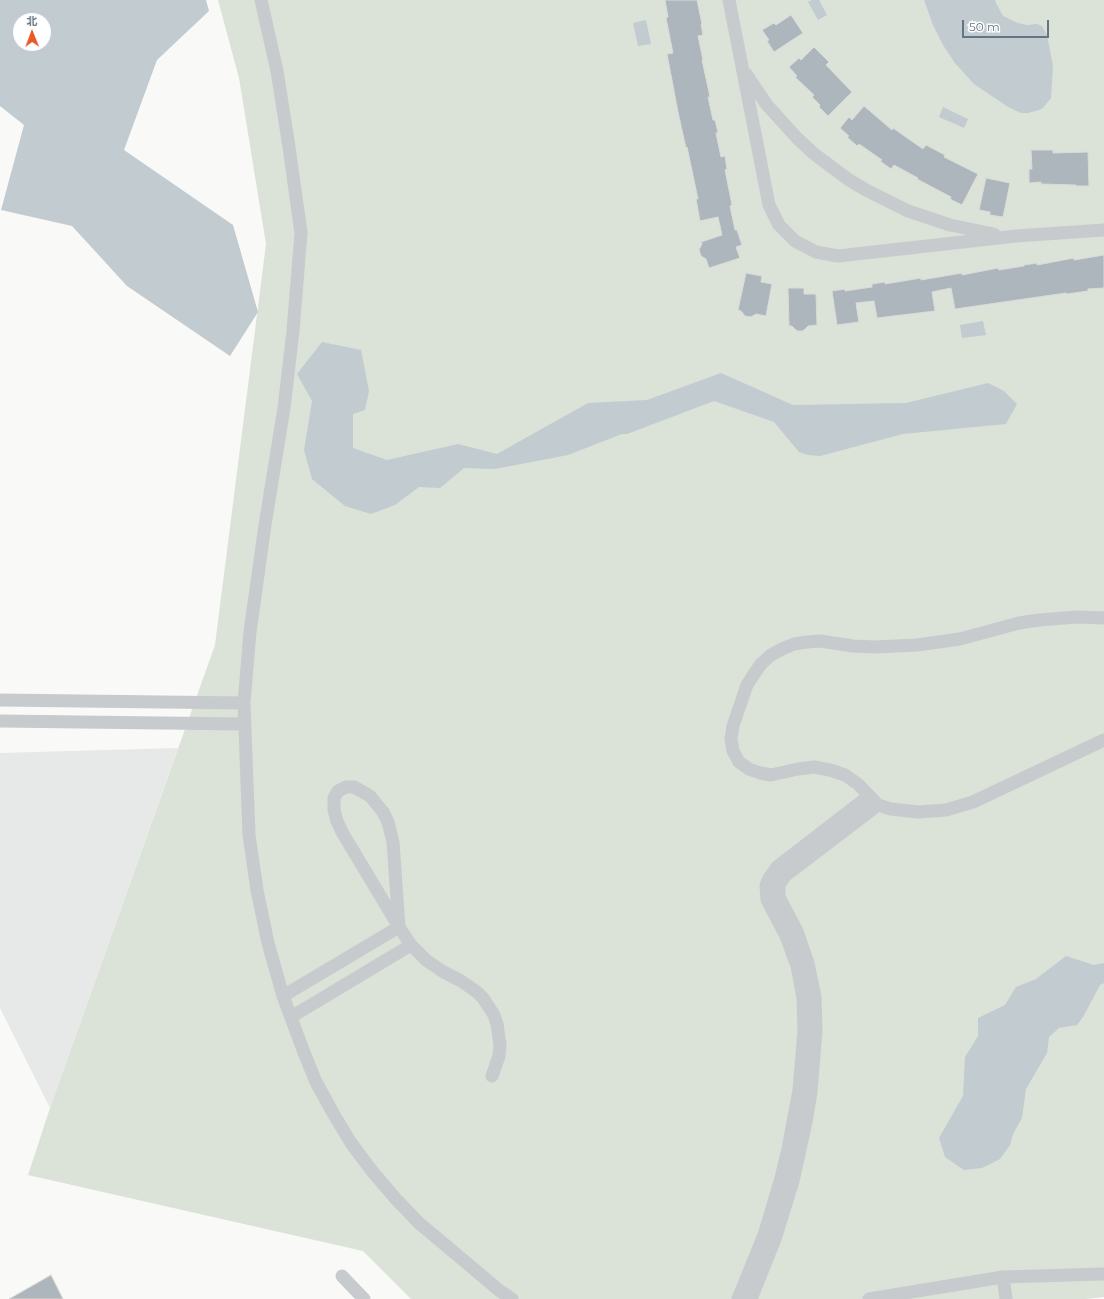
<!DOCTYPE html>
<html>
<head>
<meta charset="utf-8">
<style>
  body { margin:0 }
  #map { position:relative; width:1104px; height:1299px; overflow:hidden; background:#f9f9f7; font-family:Montserrat,"Noto Sans SC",sans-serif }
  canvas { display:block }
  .north { position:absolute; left:12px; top:12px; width:40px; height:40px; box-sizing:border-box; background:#fff; border:1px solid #c1c7cd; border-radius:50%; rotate:359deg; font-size:11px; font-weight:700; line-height:16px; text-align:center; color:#637483 }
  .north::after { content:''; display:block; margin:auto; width:14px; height:18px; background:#e95a27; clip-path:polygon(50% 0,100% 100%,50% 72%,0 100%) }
  .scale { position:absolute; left:962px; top:20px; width:87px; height:18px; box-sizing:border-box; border:2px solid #637483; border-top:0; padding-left:5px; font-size:12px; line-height:14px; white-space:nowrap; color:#637483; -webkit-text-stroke:3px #fff; paint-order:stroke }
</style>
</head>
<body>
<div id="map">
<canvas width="1104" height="1299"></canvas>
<div class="north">北</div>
<div class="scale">50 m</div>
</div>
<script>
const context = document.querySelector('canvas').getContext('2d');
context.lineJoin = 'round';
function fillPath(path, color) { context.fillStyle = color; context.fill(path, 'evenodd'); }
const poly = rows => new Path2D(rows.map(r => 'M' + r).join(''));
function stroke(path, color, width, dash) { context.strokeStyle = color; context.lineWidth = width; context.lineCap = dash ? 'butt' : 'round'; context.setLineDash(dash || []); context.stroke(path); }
fillPath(poly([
  [178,748,50,1108,0,1008,0,753]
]), '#e7e8e8');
fillPath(poly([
  [218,0,1104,0,1104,1297,1086,1299,411,1299,363,1251,28,1175,50,1108,215,645,266,244,239,78]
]), '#dbe2d8');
fillPath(poly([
  [0,0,206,0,209,11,157,60,124,150,233,225,258,312,230,356,127,286,72,226,1,210,24,125,0,106],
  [20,20,44,20,44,44,20,44],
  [812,0,819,0,827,15,818,20,808,2],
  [924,0,995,0,996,3,1003,16,1018,23,1027,25,1037,24,1042,26,1047,35,1053,66,1051,98,1042,109,1028,113,1021,113,1008,107,974,84,955,63,943,45,933,25],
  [646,20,651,44,638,46,633,23],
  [943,107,968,119,964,128,939,117],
  [983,321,986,335,962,338,960,325],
  [322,342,361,350,369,391,365,410,353,414,353,448,387,460,458,444,497,454,588,403,647,400,721,373,793,405,906,403,988,383,1004,391,1017,404,1006,424,903,434,820,456,808,455,799,452,774,422,714,401,627,434,622,434,568,455,495,469,464,468,440,488,419,487,395,505,371,514,345,506,312,479,304,450,312,401,297,374],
  [1066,956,1094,965,1104,963,1104,983,1100,985,1083,1017,1077,1025,1059,1028,1049,1037,1047,1053,1026,1089,1022,1118,1013,1134,1010,1145,1000,1159,982,1168,964,1170,945,1157,939,1138,963,1096,965,1057,978,1036,978,1018,1005,1005,1016,987,1036,979]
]), '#c2cbd0');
const building = poly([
  [665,0,697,0,702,24,701,24,703,35,698,36,703,60,702,60,710,97,708,97,713,120,715,120,718,132,716,133,721,157,725,156,727,169,725,170,732,205,730,206,735,230,737,230,742,245,736,247,740,258,709,268,706,259,701,256,699,250,702,244,701,242,722,235,718,217,700,221,696,199,698,199,687,147,686,148,678,112,667,54,673,53,666,18,668,17,665,0],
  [791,15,803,33,774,52,767,41,769,40,762,30,774,23,776,25,791,15],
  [814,47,829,62,826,65,852,92,828,116,819,107,820,105,812,97,814,95,795,77,797,76,789,67,799,58,801,60,814,47],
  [864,106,892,130,893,128,923,149,926,145,945,155,944,157,978,174,962,205,950,199,951,197,917,179,918,178,894,165,891,169,880,161,882,160,859,144,857,146,847,137,849,136,840,128,849,117,852,120,864,106],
  [1031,150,1053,150,1053,153,1088,152,1089,186,1076,186,1076,185,1041,184,1041,182,1029,183,1029,169,1032,169,1031,150],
  [986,178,1010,183,1003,217,990,215,990,212,979,210,986,178],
  [1104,255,1104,288,1088,289,1088,291,1067,294,1066,293,955,309,951,288,932,292,935,311,877,318,874,301,856,303,859,322,837,325,832,291,845,289,845,291,872,287,872,284,885,282,885,284,921,278,921,280,962,273,962,275,998,268,999,270,1024,266,1024,265,1037,263,1037,265,1074,258,1074,260,1104,255],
  [746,273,762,276,761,282,772,284,766,316,756,314,751,317,745,316,741,311,738,310,746,273],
  [788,288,804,288,804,294,816,294,817,325,808,326,803,331,797,331,792,326,789,326,788,288],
  [51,1275,63,1299,9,1299,51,1275]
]);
fillPath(building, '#adb6bc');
stroke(building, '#dbdbd9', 1);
stroke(poly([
  [261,0,277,71,289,147,301,233,293,331,284,408,265,525,250,632,244,703,249,835,257,890,268,943,283,996,303,1050,316,1082,333,1113,351,1143,372,1171,395,1198,419,1223,500,1291,512,1299],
  [729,0,769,205,779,225,795,241,816,252,838,256,1016,236,1104,230],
  [746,74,767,105,797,138,813,153,849,180,868,191,908,211,950,225,994,234],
  [1104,618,1077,617,1039,620,1019,623,960,639,917,645,875,647,853,646,820,641,807,642,794,644,782,649,771,655,761,664,754,674,747,685,733,726,731,739,733,751,739,762,749,769,760,773,771,775,798,769,814,767,830,770,845,775,858,784,878,805,891,809,918,812,946,810,973,802,1104,740],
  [0,700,244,703],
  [0,721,245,724],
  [283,996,399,927,393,842,388,822,383,812,370,796,354,787,346,787,338,791,334,798,334,810,337,821,342,832,399,927,411,945,426,960,442,971,461,981,477,992,483,998,494,1015,497,1024,500,1045,499,1056,492,1076],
  [291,1017,411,945],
  [342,1276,364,1299],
  [1003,1277,1006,1299],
  [738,1299,764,1235,781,1178,788,1149,799,1090,804,1031,803,998,797,966,786,936,767,900,766,885,769,878,777,867,869,796],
  [751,1299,775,1239,793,1181,806,1122,811,1092,816,1031,815,997,808,963,797,931,779,897,779,887,780,883,786,875,878,805],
  [869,1299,1003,1277,1104,1274]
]), '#c7cbce', 13);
</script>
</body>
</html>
